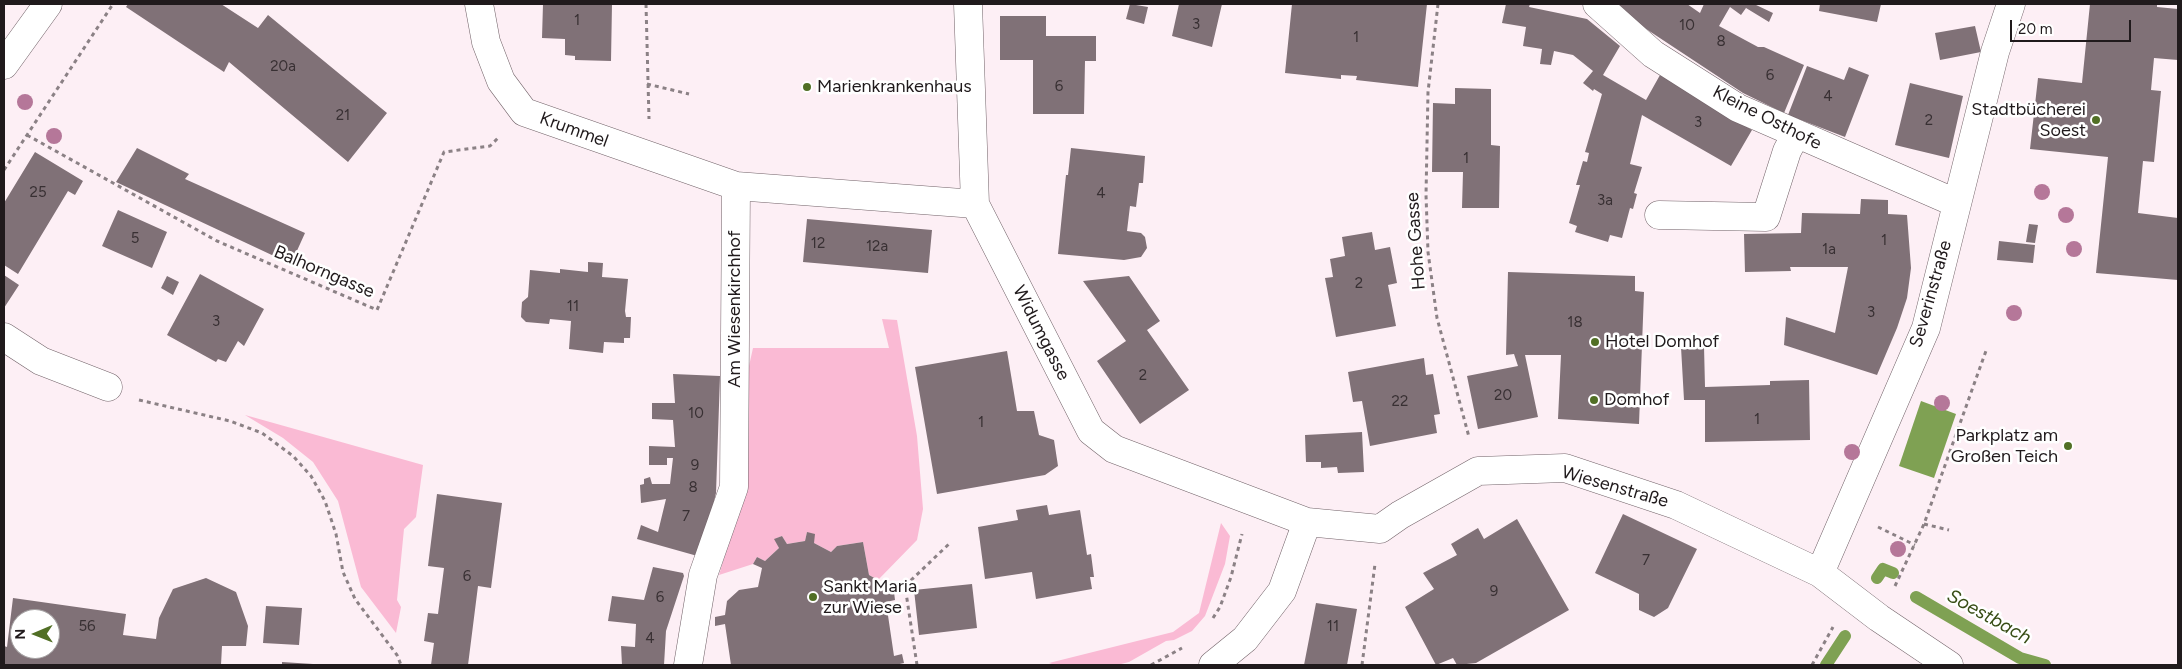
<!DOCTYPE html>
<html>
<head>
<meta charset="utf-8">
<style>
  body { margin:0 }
  #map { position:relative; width:2182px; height:669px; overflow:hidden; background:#fdeff5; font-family:Figtree,sans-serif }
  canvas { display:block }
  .frame { position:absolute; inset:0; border:5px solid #201a1c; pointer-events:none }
  .north { position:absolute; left:10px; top:609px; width:50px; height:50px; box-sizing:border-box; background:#fff; border:1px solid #a6a3a4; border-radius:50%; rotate:269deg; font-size:14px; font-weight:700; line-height:20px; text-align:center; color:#201a1c }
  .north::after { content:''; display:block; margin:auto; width:18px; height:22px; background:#516f25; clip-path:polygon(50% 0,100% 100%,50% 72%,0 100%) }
  .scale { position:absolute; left:2010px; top:20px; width:121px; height:22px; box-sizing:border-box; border:2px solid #201a1c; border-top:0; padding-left:6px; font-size:15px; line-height:18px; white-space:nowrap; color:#201a1c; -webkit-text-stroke:4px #fff; paint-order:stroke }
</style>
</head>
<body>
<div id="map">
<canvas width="2182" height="669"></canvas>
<div class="frame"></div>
<div class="north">N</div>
<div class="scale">20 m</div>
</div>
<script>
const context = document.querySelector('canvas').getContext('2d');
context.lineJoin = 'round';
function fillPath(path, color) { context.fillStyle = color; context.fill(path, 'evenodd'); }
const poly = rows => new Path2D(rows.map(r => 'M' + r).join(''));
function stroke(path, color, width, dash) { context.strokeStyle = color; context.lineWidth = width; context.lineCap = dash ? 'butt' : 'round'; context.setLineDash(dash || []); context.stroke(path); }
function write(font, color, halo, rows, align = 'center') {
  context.font = font + ' Figtree,sans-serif'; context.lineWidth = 5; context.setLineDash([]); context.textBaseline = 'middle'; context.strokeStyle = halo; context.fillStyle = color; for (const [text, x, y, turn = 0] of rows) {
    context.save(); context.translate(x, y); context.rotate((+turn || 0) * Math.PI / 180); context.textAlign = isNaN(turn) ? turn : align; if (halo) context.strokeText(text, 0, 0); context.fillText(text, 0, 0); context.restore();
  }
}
fillPath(poly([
  [882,319,897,320,917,436,923,509,917,540,878,580,869,575,863,542,837,546,831,552,814,543,807,532,805,541,787,544,782,536,775,539,779,548,765,561,757,557,753,564,719,575,743,493,749,366,753,348,889,348],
  [245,415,423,465,416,517,404,529,397,600,401,607,396,633,361,587,338,501,313,462,283,438],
  [1221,523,1230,536,1225,564,1205,616,1192,631,1174,640,1166,641,1129,662,1117,665,1055,665,1049,663,1173,632,1199,613]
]), '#fabad4');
fillPath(poly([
  [1921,401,1956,414,1934,478,1899,466]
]), '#7fa153');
stroke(poly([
  [1877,578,1883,569,1893,573],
  [1916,597,2020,658,2045,665],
  [1826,665,1845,636]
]), '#7fa153', 12);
fillPath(poly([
  [128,4,221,4,258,28,268,15,387,113,348,162,229,62,224,72,126,7],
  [543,4,612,4,611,61,575,60,575,56,565,55,565,39,542,38],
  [1130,4,1148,7,1144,24,1126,19],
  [1179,4,1222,4,1212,47,1172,36],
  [1292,4,1427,4,1418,87,1356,80,1357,76,1341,75,1341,79,1285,73],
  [1506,4,1530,4,1529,7,1587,19,1620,46,1603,75,1646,100,1660,75,1752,130,1731,166,1642,115,1630,164,1642,167,1634,193,1637,194,1633,209,1630,208,1622,238,1610,235,1608,242,1575,232,1577,226,1569,223,1580,185,1576,185,1583,161,1587,162,1589,153,1585,152,1602,94,1594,89,1593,91,1583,83,1593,71,1573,55,1554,51,1551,65,1540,64,1542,49,1523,46,1526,27,1502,23],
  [1611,4,1687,4,1700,13,1704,4,1754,4,1773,13,1769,22,1746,8,1741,15,1730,7,1719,26,1758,47,1764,47,1804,65,1784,113,1743,93,1622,13],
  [1820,4,1881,4,1877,22,1819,11],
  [2090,4,2157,4,2157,7,2178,9,2178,60,2154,58,2151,90,2161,91,2154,162,2143,161,2138,213,2178,218,2178,280,2096,273,2108,157,2030,149,2038,78,2082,83],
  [1000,16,1046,16,1046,36,1096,36,1096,61,1085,61,1084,114,1033,114,1033,60,1000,60],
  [1975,26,1981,52,1940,60,1935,33],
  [1807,66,1844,80,1849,67,1869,75,1845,137,1788,115],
  [1910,83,1963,96,1949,158,1895,145],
  [1455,88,1491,89,1491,145,1500,146,1499,208,1462,208,1463,172,1432,172,1433,103,1455,104],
  [137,148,189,174,185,179,305,233,291,264,116,182],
  [1071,148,1145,156,1143,183,1139,183,1136,207,1130,206,1127,231,1141,233,1145,237,1147,248,1141,257,1124,260,1058,254,1066,175,1068,175],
  [35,152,83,181,75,195,68,191,18,274,4,265,4,203],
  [1861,199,1888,200,1888,214,1907,215,1911,268,1907,298,1897,328,1877,375,1784,345,1786,317,1835,333,1848,267,1790,267,1791,271,1745,272,1744,234,1801,233,1802,213,1860,214],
  [118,210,167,232,152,268,102,246],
  [807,219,932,230,928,273,803,262],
  [2029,224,2038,225,2035,243,2026,242],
  [1372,232,1375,250,1390,247,1397,283,1388,285,1396,326,1336,337,1325,278,1333,277,1330,259,1345,256,1342,237],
  [1999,241,2035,245,2033,263,1997,260],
  [588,262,603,263,602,277,628,279,625,311,626,317,631,317,630,338,624,338,624,343,604,342,603,353,569,349,571,321,550,319,549,324,526,322,521,317,522,302,528,297,530,270,560,273,560,269,588,272],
  [1508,272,1635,276,1635,291,1644,292,1639,424,1558,419,1561,355,1525,355,1538,417,1478,429,1467,376,1518,366,1514,354,1506,355],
  [200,274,264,309,244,346,238,341,226,362,218,359,216,362,167,335],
  [4,275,19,285,4,308],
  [167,276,179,282,173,295,161,288],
  [1129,276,1160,321,1147,330,1189,390,1140,424,1097,361,1126,341,1083,281],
  [1704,346,1705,387,1770,385,1770,381,1809,380,1810,440,1705,442,1705,400,1684,400,1681,347],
  [1007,351,1017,411,1034,411,1039,435,1054,440,1058,466,1045,475,937,494,915,367],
  [1424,358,1426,375,1433,374,1440,414,1434,415,1437,433,1370,446,1362,401,1353,402,1348,372],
  [673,374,720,376,716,493,701,557,637,539,641,525,658,532,666,499,641,503,640,485,644,484,644,479,650,477,652,484,670,484,673,458,667,458,667,465,649,465,649,446,675,447,673,420,652,419,652,403,675,403],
  [1362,432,1364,472,1338,473,1337,467,1321,468,1321,462,1306,462,1305,435],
  [437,494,502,503,491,588,478,586,468,665,431,665,434,643,424,641,428,613,438,614,444,568,428,566],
  [1047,505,1049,515,1080,510,1087,555,1091,554,1094,577,1090,577,1092,589,1036,599,1032,572,985,579,978,527,1018,520,1016,510],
  [1623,514,1697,549,1668,608,1654,617,1639,610,1639,594,1595,573],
  [1517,519,1569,610,1476,663,1457,665,1453,658,1436,665,1405,607,1434,589,1423,573,1457,555,1451,544,1478,528,1484,539],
  [807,532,815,534,814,543,831,552,837,546,863,542,869,575,878,580,884,593,894,592,895,600,886,602,894,656,902,654,904,663,895,665,731,665,725,624,715,626,715,617,725,615,727,601,739,590,758,587,762,568,753,564,757,557,765,561,779,548,774,539,782,536,787,544,805,541],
  [653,567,683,573,684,576,666,631,664,665,622,665,621,646,635,647,636,624,608,621,612,596,644,600],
  [206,578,236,592,248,626,246,646,222,646,221,665,4,665,4,646,7,647,13,598,126,614,123,635,156,639,159,618,173,589],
  [20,619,50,619,50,649,20,649],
  [972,584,977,628,919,635,914,590],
  [1316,603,1357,609,1347,665,1304,665],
  [266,606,302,608,299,645,263,643],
  [282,662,313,664,313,665,282,665]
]), '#807177');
const minor = poly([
  [479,4,486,42,501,81,524,112,736,186,975,204],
  [968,4,975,204,1091,431,1114,449,1307,522,1380,529,1400,515,1478,471,1565,468,1676,505,1820,573,1879,618,1949,665],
  [1597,4,1653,54,1738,108,1956,203],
  [4,65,48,4],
  [1659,215,1766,217,1787,151,1796,134],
  [4,337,41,361,108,387],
  [1820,573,1926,328,1995,52,2011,4],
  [688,665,703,575,734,487,736,186],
  [1213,665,1245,639,1282,591,1307,522]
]);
stroke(minor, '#726369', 29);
stroke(poly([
  [646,4,649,119],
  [1438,4,1428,92,1426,195,1428,252,1437,318,1469,437],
  [647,84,689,94],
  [27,135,217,241,377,310,444,152,490,146,499,137],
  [4,170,113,4],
  [139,400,230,421,262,433,293,456,311,476,325,501,336,534,343,572,355,599,397,655,401,665],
  [1924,524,1949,530],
  [1878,527,1915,545],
  [1895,586,1924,524,1987,348],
  [1213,618,1220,607,1231,577,1242,534],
  [917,665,905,586,951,542],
  [1151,665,1182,648],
  [1362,665,1375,564],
  [1812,665,1833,627]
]), '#8b8185', 3, [4, 4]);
stroke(minor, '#fff', 28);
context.fillStyle = '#b57799';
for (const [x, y] of [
  [25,102],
  [54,136],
  [2042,192],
  [2066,215],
  [2074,249],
  [2014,313],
  [1942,403],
  [1852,452],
  [1898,549]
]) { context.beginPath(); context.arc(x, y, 8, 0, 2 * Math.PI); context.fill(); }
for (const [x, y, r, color] of [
  [807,87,5,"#516f25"],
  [2096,120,5,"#516f25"],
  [1595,342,5,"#516f25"],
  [1594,400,5,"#516f25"],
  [2068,446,5,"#516f25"],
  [813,597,5,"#516f25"]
]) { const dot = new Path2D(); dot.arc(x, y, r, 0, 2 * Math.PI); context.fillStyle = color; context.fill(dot); stroke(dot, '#fff', 2); }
write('15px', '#383033', null, [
  ["1",577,21],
  ["3",1196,25],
  ["10",1687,26],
  ["1",1356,38],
  ["8",1721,42],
  ["20a",283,67],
  ["6",1770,76],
  ["6",1059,87],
  ["4",1828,97],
  ["21",343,116],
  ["2",1929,121],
  ["3",1698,123],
  ["1",1466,159],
  ["25",38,193],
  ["4",1101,194],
  ["3a",1605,201],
  ["5",135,239],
  ["1",1884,241],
  ["12",818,244],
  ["12a",877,247],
  ["1a",1829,250],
  ["2",1359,284],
  ["11",573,307],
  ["3",1871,313],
  ["3",216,322],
  ["18",1575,323],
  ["2",1143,376],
  ["20",1503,396],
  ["22",1400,402],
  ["10",696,414],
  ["1",1757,420],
  ["1",981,423],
  ["9",695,466],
  ["8",693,488],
  ["7",686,517],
  ["7",1646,561],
  ["6",467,577],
  ["9",1494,592],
  ["6",660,598],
  ["56",87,627],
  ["11",1333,627],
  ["4",650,639]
]);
write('18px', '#201a1c', '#fff', [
  ["Marienkrankenhaus",817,87],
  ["Stadtbücherei",2086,110,"right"],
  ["Soest",2086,131,"right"],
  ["Hotel Domhof",1605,342],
  ["Domhof",1604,400],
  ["Parkplatz am",2058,436,"right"],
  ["Großen Teich",2058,457,"right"],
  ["Sankt Maria",823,587],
  ["zur Wiese",823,608]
], 'left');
write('18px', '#201a1c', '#fff', [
  ["Kleine Osthofe",1767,118,27],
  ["Krummel",574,130,20],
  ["Hohe Gasse",1416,241,-94],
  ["Balhorngasse",324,272,23],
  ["Severinstraße",1931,294,-74],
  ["Am Wiesenkirchhof",735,309,-90],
  ["Widumgasse",1041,333,63],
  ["Wiesenstraße",1615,487,16]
]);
write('italic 19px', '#384e16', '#fff', [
  ["Soestbach",1989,617,29]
]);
</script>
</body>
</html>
